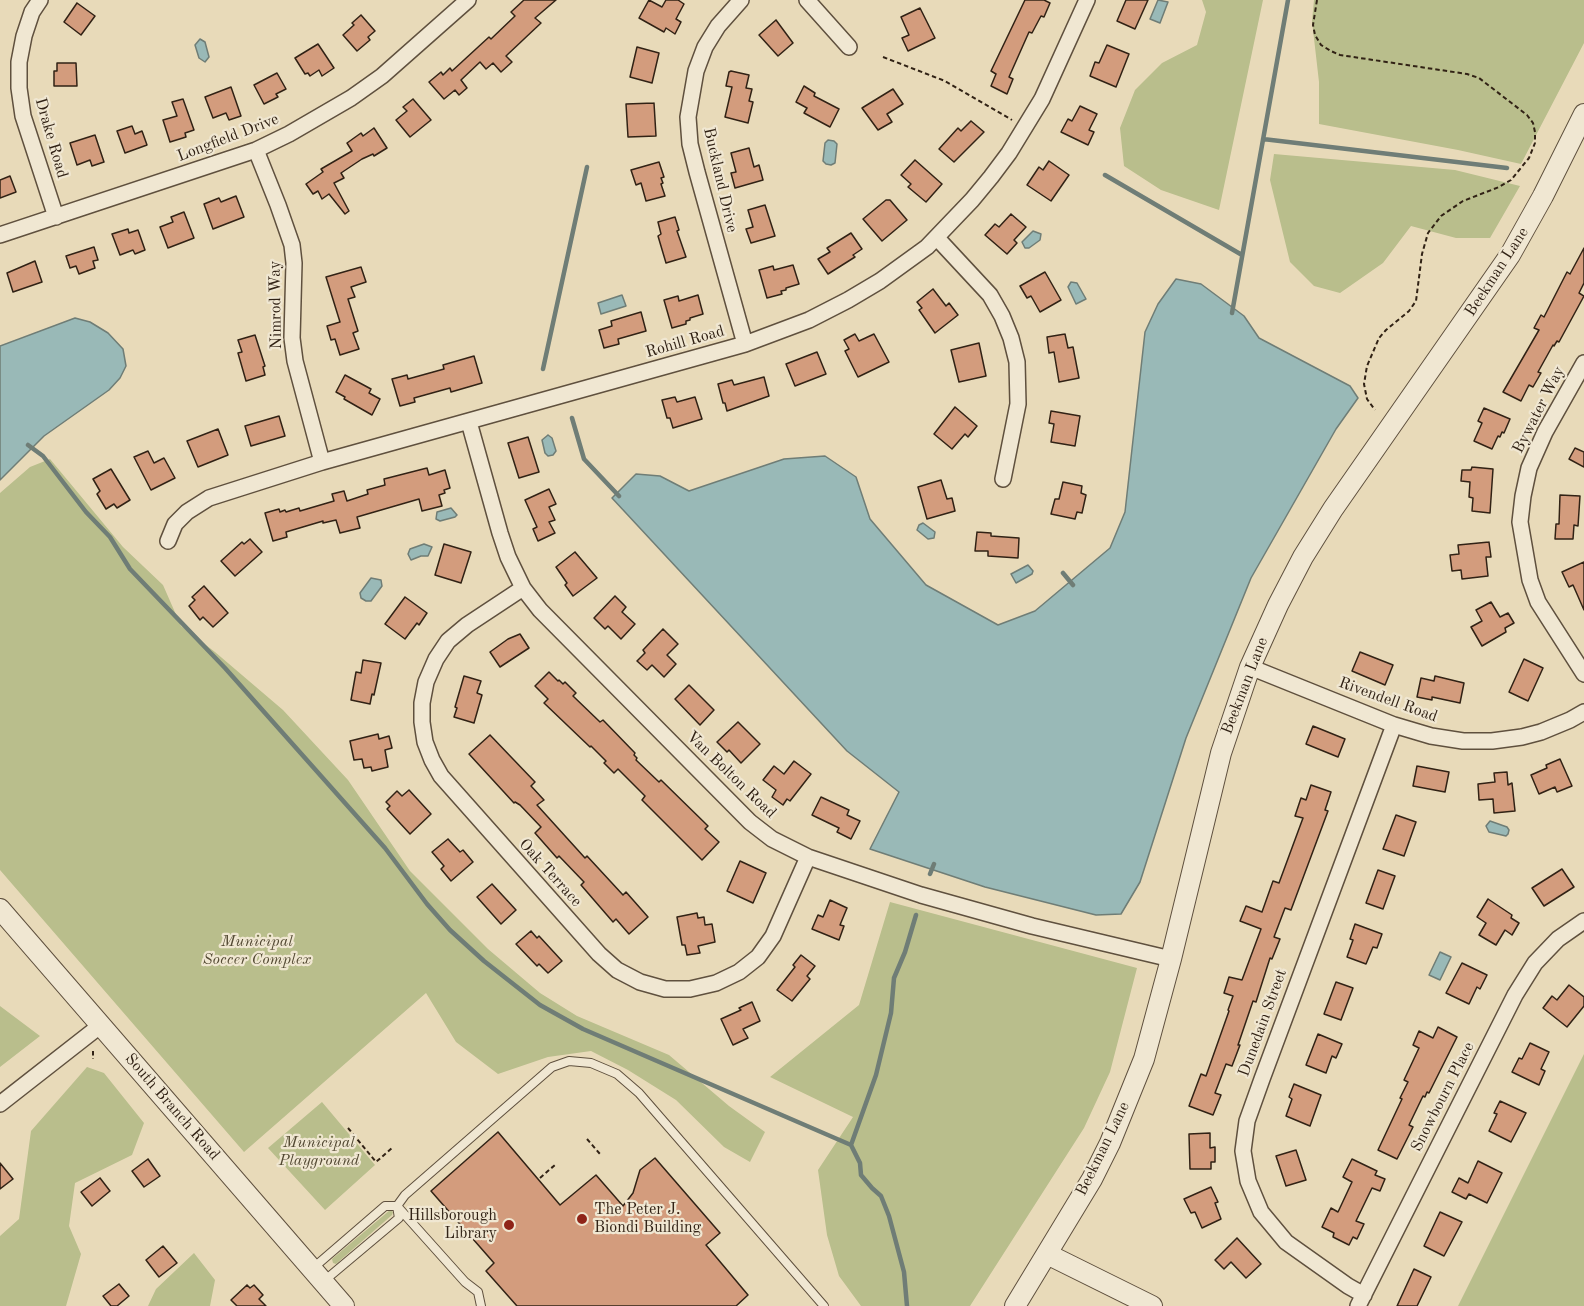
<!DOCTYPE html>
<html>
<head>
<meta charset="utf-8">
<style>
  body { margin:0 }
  canvas { display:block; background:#e8dab9 }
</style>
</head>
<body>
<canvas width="1584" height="1306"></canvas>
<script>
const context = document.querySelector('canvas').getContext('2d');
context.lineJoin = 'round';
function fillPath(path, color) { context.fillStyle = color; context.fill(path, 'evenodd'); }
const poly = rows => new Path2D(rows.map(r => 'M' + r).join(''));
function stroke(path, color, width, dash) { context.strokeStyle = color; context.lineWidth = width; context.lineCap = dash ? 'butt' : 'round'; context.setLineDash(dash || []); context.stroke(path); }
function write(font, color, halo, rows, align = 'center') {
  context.font = font + ' "Old Standard TT",serif'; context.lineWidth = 4.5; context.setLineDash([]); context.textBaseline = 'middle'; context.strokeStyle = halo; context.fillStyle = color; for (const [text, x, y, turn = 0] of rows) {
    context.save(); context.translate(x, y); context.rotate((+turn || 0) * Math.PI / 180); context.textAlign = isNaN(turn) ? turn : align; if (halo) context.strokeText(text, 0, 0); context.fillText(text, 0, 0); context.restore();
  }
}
fillPath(poly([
  [1202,0,1263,0,1219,210,1161,190,1124,166,1120,128,1135,90,1162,63,1197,45,1206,12],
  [1314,0,1584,0,1584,43,1521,164,1458,150,1319,124,1319,82,1312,21],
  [1274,154,1455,170,1520,186,1490,238,1456,238,1411,226,1383,263,1340,293,1314,286,1290,262,1270,180],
  [50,459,123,547,163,585,181,626,215,652,283,710,348,780,410,871,488,949,540,993,577,1016,669,1055,729,1106,765,1132,750,1162,724,1147,676,1100,628,1070,591,1051,548,1057,498,1074,456,1042,426,993,244,1152,0,870,0,493,30,467],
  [890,902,1137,968,1110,1072,1084,1128,970,1306,861,1306,839,1276,827,1235,818,1170,853,1117,770,1077,859,1005],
  [0,1006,40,1036,0,1067],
  [1584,1054,1584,1306,1458,1306],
  [87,1067,104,1073,144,1123,132,1155,75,1183,69,1226,81,1254,66,1306,0,1306,0,1236,19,1219,31,1131],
  [322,1102,375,1165,325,1210,268,1148],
  [390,1210,393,1212,392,1215,336,1264,333,1263,332,1259],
  [194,1253,215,1280,210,1306,148,1306,156,1289]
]), '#b9be8c');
const water = poly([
  [1158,0,1168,2,1160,23,1150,19,1158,0],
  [200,39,205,42,209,57,205,62,199,58,195,45,200,39],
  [828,140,834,141,837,144,835,163,831,165,826,164,823,161,825,143,828,140],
  [1033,231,1041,234,1040,240,1029,248,1025,248,1022,242,1033,231],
  [1176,279,1201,284,1244,316,1259,338,1350,386,1358,398,1336,429,1251,578,1186,738,1140,882,1121,914,1096,915,985,887,870,849,899,792,847,751,612,498,636,474,660,476,689,491,784,459,825,456,856,477,870,519,926,585,998,625,1035,611,1110,548,1125,512,1145,332,1158,304,1176,279],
  [1071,282,1077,283,1086,299,1076,304,1068,287,1071,282],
  [622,295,626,306,601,314,598,303,622,295],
  [75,318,90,322,108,333,123,349,126,366,120,378,109,390,44,436,0,480,0,346,75,318],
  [548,435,552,438,556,451,553,455,548,456,545,453,542,440,548,435],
  [451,508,457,515,455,517,440,521,436,519,437,512,451,508],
  [923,523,935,532,934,538,928,539,917,530,919,525,923,523],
  [424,544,432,547,428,556,421,556,411,560,408,554,410,549,424,544],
  [1028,565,1033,571,1032,574,1016,583,1011,574,1028,565],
  [371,578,381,580,382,586,371,601,366,601,361,598,360,593,371,578],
  [1490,821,1507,827,1509,830,1508,834,1506,836,1489,832,1486,826,1490,821],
  [1440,952,1451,957,1440,980,1429,975,1440,952]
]);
fillPath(water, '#99b9b7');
stroke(water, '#6f7d76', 1.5);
stroke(poly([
  [1263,139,1507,168],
  [1105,175,1242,255],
  [1232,313,1288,0],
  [543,369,587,167],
  [572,418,584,459,619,496],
  [28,445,43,456,86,512,110,537,130,569,225,668,385,848,427,904,450,930,484,961,540,1005,583,1029,851,1145,860,1163,861,1175,872,1188,881,1196,889,1216,904,1272,907,1306],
  [1063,573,1073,585],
  [930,874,934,864],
  [851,1145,876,1075,891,1013,894,978,905,952,916,915]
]), '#6f7d76', 4.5);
const building = poly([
  [524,0,556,0,535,18,541,23,506,56,512,62,501,72,493,63,486,69,480,62,461,80,467,88,459,95,455,90,444,99,429,82,441,72,443,75,450,68,452,71,489,37,491,39,515,16,511,12,524,0],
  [649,0,662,7,666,0,678,0,684,4,676,19,681,22,675,34,666,28,664,32,639,18,649,0],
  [1025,0,1044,0,1050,3,1044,17,1041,16,1032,33,1029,32,1009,77,1013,79,1007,94,991,86,996,74,991,71,1025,0],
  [1126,0,1148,0,1135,29,1117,21,1126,0],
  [77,3,95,16,81,35,64,22,77,3],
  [920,8,935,38,908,51,902,38,909,35,901,17,920,8],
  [361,15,375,31,368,37,370,40,357,51,343,35,354,25,352,23,361,15],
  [776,20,793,43,778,56,759,35,776,20],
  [318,44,334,68,322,76,319,70,310,76,308,73,305,74,295,58,318,44],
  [1107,45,1129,54,1116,87,1090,76,1095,62,1099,63,1107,45],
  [637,47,659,53,652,83,630,77,637,47],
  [57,63,76,63,77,86,54,86,54,71,57,71,57,63],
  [731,71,749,75,746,88,752,89,749,101,753,102,748,123,725,117,732,87,726,86,729,72,731,71],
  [277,73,286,89,276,94,278,97,264,104,254,85,277,73],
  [804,86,815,93,814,96,839,109,830,127,804,113,807,108,796,102,804,86],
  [231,87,241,116,229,120,226,113,213,118,205,97,231,87],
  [893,89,903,104,887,114,892,122,878,130,862,108,893,89],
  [183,99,194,130,185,133,186,137,170,142,163,120,177,116,172,102,183,99],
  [413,99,431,120,410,137,396,120,407,111,403,107,413,99],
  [654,103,656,136,628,137,626,104,654,103],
  [1080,106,1097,114,1089,130,1094,132,1088,145,1061,132,1068,119,1072,121,1080,106],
  [971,121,984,132,954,162,939,149,958,128,961,131,971,121],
  [132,126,135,134,142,131,147,145,125,153,117,131,132,126],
  [374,128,387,148,374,156,373,154,362,159,341,173,344,178,334,183,349,211,345,214,329,194,322,199,318,191,313,194,306,184,323,172,321,169,352,151,347,143,361,133,363,136,374,128],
  [95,135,104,162,92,166,90,160,77,165,70,143,95,135],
  [749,148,754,167,759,165,763,180,735,188,731,173,736,172,731,153,749,148],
  [915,160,942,184,926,202,908,187,911,184,901,175,915,160],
  [1049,161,1069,175,1051,201,1027,185,1039,167,1043,170,1049,161],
  [659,162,664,177,661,178,663,183,661,184,665,196,646,201,641,183,636,185,631,170,659,162],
  [10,176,16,192,0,198,0,180,10,176],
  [236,196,244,217,213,229,204,204,219,198,221,202,236,196],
  [886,200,890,200,907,220,882,241,863,219,886,200],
  [765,205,775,236,751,243,746,229,753,227,748,210,765,205],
  [184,212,194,238,168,248,160,227,173,222,171,217,184,212],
  [1011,214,1026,227,1014,240,1017,243,1007,254,985,235,995,224,999,227,1011,214],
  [675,217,679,230,677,231,686,257,666,263,658,236,661,234,658,222,675,217],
  [128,229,129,233,138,230,145,250,135,254,133,250,120,255,112,234,128,229],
  [851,233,862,249,853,255,855,257,828,274,818,259,830,252,827,248,851,233],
  [94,247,98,260,93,261,95,268,79,274,76,266,70,268,66,256,94,247],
  [1584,248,1584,283,1579,293,1584,296,1559,342,1557,341,1554,346,1553,345,1538,372,1541,373,1533,387,1529,385,1521,401,1503,392,1539,330,1534,328,1541,315,1544,317,1567,272,1570,274,1584,248],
  [35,261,42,282,13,292,7,273,35,261],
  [793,265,799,284,786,288,786,290,781,291,782,294,767,298,759,270,773,266,774,270,793,265],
  [361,267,366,282,351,287,355,297,348,299,358,331,353,333,359,349,340,355,335,339,331,340,327,326,340,322,326,277,361,267],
  [1045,272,1061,300,1040,312,1031,296,1027,298,1020,286,1045,272],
  [933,289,946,306,949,303,958,315,935,333,919,310,922,308,917,302,933,289],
  [698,295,703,314,690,318,690,320,686,321,686,324,672,328,664,300,678,296,679,301,698,295],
  [641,312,646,331,618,339,619,344,604,348,599,330,612,326,611,321,641,312],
  [855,334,859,341,874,334,889,362,858,377,845,351,849,349,844,340,855,334],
  [1065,334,1068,348,1073,347,1079,378,1059,382,1054,352,1049,353,1047,337,1065,334],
  [255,335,265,366,263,367,265,375,246,381,238,353,242,352,238,340,255,335],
  [979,343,986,376,959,382,951,350,979,343],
  [817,352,826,374,795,386,786,364,817,352],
  [474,356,482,383,451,392,450,388,414,398,415,402,400,406,392,379,407,375,408,379,444,369,443,365,474,356],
  [345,375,371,389,369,393,380,399,372,415,344,399,345,397,336,392,345,375],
  [764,377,769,396,727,411,725,403,723,403,718,384,732,380,734,385,764,377],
  [675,397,677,402,695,397,702,419,673,428,670,418,667,418,662,400,675,397],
  [955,407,977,426,968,437,965,434,952,449,934,434,955,407],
  [1484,408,1510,419,1504,433,1502,432,1500,437,1498,436,1492,449,1474,441,1482,423,1478,421,1484,408],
  [1051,411,1080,416,1075,446,1051,442,1054,424,1049,423,1051,411],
  [279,416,285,436,251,446,245,426,279,416],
  [218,429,228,455,198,467,187,441,218,429],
  [528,437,539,472,519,478,508,443,528,437],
  [1575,448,1584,452,1584,467,1569,459,1575,448],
  [148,451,154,463,164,458,175,478,151,490,134,457,148,451],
  [1472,467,1493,469,1490,513,1472,511,1473,498,1469,497,1470,482,1461,481,1462,470,1471,470,1472,467],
  [427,468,429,475,445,470,450,488,444,490,445,493,439,495,442,506,422,511,419,499,357,517,360,528,340,533,336,520,323,523,323,521,286,532,287,537,273,541,265,513,279,509,280,512,285,510,286,512,299,508,300,511,334,501,332,494,344,491,347,501,368,494,367,490,385,485,384,479,427,468],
  [111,469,130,500,117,508,114,504,106,509,97,494,100,491,93,479,111,469],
  [941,480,947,499,952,498,955,511,927,519,918,487,941,480],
  [1063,482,1082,486,1081,493,1086,495,1082,513,1077,512,1075,519,1051,514,1055,499,1059,499,1063,482],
  [549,489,556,504,549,507,555,520,549,522,555,533,538,541,533,529,537,527,525,500,549,489],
  [1560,495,1580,496,1578,526,1574,525,1573,539,1555,539,1556,524,1559,524,1560,495],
  [977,532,991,533,991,536,1019,538,1018,558,988,556,988,551,975,551,977,532],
  [250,539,262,552,235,576,221,561,242,542,244,544,250,539],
  [1489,542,1491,557,1486,557,1488,576,1462,579,1461,570,1452,571,1450,555,1459,554,1458,545,1489,542],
  [444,544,471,552,461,583,435,575,444,544],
  [575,552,597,578,573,596,565,585,567,583,556,567,575,552],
  [1584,562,1584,610,1573,585,1569,587,1562,572,1584,562],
  [204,586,228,613,213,627,203,617,200,620,189,606,195,600,192,597,204,586],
  [615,596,626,607,622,612,635,624,621,639,608,626,605,629,594,618,615,596],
  [405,597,427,613,419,625,417,623,405,639,385,624,405,597],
  [1491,602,1500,617,1508,613,1514,623,1505,628,1506,632,1482,646,1471,627,1482,621,1476,610,1491,602],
  [663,629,678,644,667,655,676,664,664,677,652,665,647,670,637,661,645,653,643,650,663,629],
  [520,634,529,648,500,667,490,652,508,639,520,634],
  [1360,652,1393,665,1385,685,1352,671,1360,652],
  [1524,659,1543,668,1528,701,1509,692,1524,659],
  [363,660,381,663,374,695,372,694,370,704,351,700,356,672,361,673,363,660],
  [549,672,558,681,559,680,563,684,565,682,576,693,573,696,600,722,603,720,635,753,634,755,637,758,636,760,659,782,661,780,708,826,705,829,719,842,702,860,642,800,645,796,618,769,614,773,604,763,606,761,591,746,590,747,544,703,548,699,535,686,549,672],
  [464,676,481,681,477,693,482,695,474,723,454,717,457,708,455,707,464,676],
  [1435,676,1464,683,1460,703,1432,697,1432,700,1417,697,1421,678,1434,681,1435,676],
  [689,685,714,710,700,725,675,699,689,685],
  [738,722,760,744,741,763,729,750,727,752,717,742,738,722],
  [1313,726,1345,739,1338,757,1306,744,1313,726],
  [378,734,379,739,389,736,392,748,385,750,388,767,372,771,371,767,364,768,362,759,354,760,350,741,378,734],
  [490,735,535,782,531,786,544,800,537,805,585,858,587,856,623,895,626,892,648,917,629,934,616,919,613,922,581,885,584,882,559,856,557,858,535,833,541,827,520,805,515,802,514,803,469,754,490,735],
  [1560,759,1572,786,1557,792,1555,787,1539,794,1531,775,1547,768,1546,765,1560,759],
  [794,761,811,774,790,801,787,799,783,805,772,797,776,790,763,780,774,766,784,774,794,761],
  [1417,766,1449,772,1445,792,1413,786,1417,766],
  [1507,772,1508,785,1512,783,1515,811,1494,813,1493,799,1479,800,1478,784,1495,782,1494,773,1507,772],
  [1311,785,1331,792,1325,810,1328,811,1291,910,1285,908,1274,937,1280,939,1272,959,1270,958,1256,1002,1253,1001,1238,1045,1240,1045,1232,1066,1226,1064,1215,1093,1221,1095,1213,1115,1189,1106,1201,1074,1206,1076,1229,1011,1228,1010,1233,996,1224,993,1229,977,1242,980,1261,929,1240,921,1246,906,1262,912,1273,881,1279,883,1303,818,1295,816,1301,798,1306,800,1311,785],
  [409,790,431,814,410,834,387,809,390,806,386,802,397,791,402,796,409,790],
  [821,797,849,810,847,815,860,821,851,839,837,832,839,828,812,815,821,797],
  [1396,815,1416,822,1404,856,1383,849,1396,815],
  [448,839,460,852,463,850,473,862,451,881,441,869,444,866,432,852,448,839],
  [740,861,766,873,753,903,727,891,740,861],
  [1562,869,1574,887,1544,906,1532,888,1562,869],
  [1378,870,1395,876,1383,909,1366,903,1378,870],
  [492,884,516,910,501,924,477,897,492,884],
  [1488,899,1512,915,1511,918,1519,923,1512,935,1505,930,1496,945,1479,935,1486,923,1477,917,1488,899],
  [830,900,847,908,840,925,844,926,839,940,812,929,818,915,823,917,830,900],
  [697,913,698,918,704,917,705,925,712,924,715,942,698,946,700,953,687,955,685,945,682,945,677,917,697,913],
  [1355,924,1382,934,1377,948,1373,947,1366,964,1347,957,1353,940,1350,939,1355,924],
  [531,931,537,938,539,936,562,961,548,973,539,964,537,966,516,944,531,931],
  [801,955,815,966,807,976,810,979,792,1001,777,990,795,967,793,965,801,955],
  [1462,963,1487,975,1480,989,1477,987,1469,1004,1446,993,1462,963],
  [1336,982,1353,988,1341,1020,1324,1014,1336,982],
  [1569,985,1584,997,1584,1006,1567,1027,1543,1008,1552,996,1557,1000,1569,985],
  [752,1002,760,1021,743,1029,748,1038,733,1045,721,1019,741,1010,739,1008,752,1002],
  [1438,1027,1457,1037,1429,1093,1427,1092,1425,1097,1423,1096,1409,1125,1413,1127,1397,1159,1378,1150,1402,1099,1400,1098,1408,1082,1404,1080,1419,1048,1413,1045,1419,1031,1433,1038,1438,1027],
  [1318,1034,1342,1044,1336,1058,1332,1056,1326,1073,1306,1065,1318,1034],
  [1530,1043,1549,1052,1541,1069,1545,1071,1539,1085,1512,1072,1519,1058,1522,1059,1530,1043],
  [1294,1084,1321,1095,1310,1126,1286,1116,1292,1099,1289,1097,1294,1084],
  [1500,1101,1526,1113,1511,1142,1489,1131,1497,1114,1494,1113,1500,1101],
  [498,1132,560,1205,596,1175,623,1206,633,1193,640,1170,655,1158,720,1233,706,1245,748,1295,736,1306,517,1306,486,1271,494,1263,431,1191,498,1132],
  [1210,1133,1210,1148,1215,1147,1215,1162,1211,1162,1211,1169,1190,1169,1189,1134,1210,1133],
  [1296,1150,1306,1180,1286,1186,1276,1156,1296,1150],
  [148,1159,160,1176,144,1187,132,1171,148,1159],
  [1352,1159,1377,1171,1375,1175,1385,1179,1380,1191,1372,1188,1356,1221,1364,1224,1357,1239,1353,1237,1349,1245,1333,1237,1334,1233,1322,1227,1331,1208,1338,1212,1352,1182,1343,1177,1352,1159],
  [1478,1161,1502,1173,1487,1203,1469,1194,1466,1199,1452,1192,1459,1178,1468,1183,1478,1161],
  [0,1163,13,1179,0,1189,0,1163],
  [100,1178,110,1191,92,1206,81,1192,100,1178],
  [1211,1187,1218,1202,1215,1203,1221,1219,1202,1228,1195,1212,1191,1213,1184,1199,1211,1187],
  [1440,1212,1462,1222,1444,1256,1424,1246,1440,1212],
  [1237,1238,1261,1264,1246,1278,1231,1262,1224,1269,1215,1260,1237,1238],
  [163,1246,177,1263,159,1277,146,1260,163,1246],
  [1414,1269,1431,1277,1417,1306,1397,1306,1414,1269],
  [119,1284,129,1296,117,1306,111,1306,103,1296,119,1284],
  [247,1285,250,1288,254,1285,263,1295,259,1299,266,1306,237,1306,231,1300,247,1285]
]);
fillPath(building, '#d39c7d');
stroke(building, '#312215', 1.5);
const service = poly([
  [397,1206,465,1282,478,1292,481,1306],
  [312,1269,385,1206,397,1206],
  [324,1281,399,1218,397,1206,405,1195,552,1067,569,1061,591,1063,617,1074,639,1093,824,1306]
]);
const minor = poly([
  [40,0,32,12,24,36,19,62,19,88,23,116,56,217],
  [741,0,718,26,705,47,696,71,688,117,690,144,697,172,745,344],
  [807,0,849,47],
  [256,150,278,205,292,245,294,263,292,338,295,361,322,462],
  [0,235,256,150,289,134,351,98,382,76,468,0],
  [937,238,990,295,1002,316,1011,338,1017,362,1018,404,1003,479],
  [1584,363,1545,432,1529,468,1523,496,1520,522,1530,580,1538,602,1584,674],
  [469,422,500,533,508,557,523,588,540,610,750,822,772,839,808,857,921,895,1032,926,1171,959],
  [168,541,175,524,187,512,209,498,322,462,745,344,809,320,848,300,880,281,927,247,972,200,991,177,1009,153,1042,99,1087,0],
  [523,588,467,625,448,641,436,659,426,682,422,703,422,722,425,742,432,760,441,776,599,954,617,970,640,982,665,989,690,989,716,983,739,972,758,957,773,936,808,857],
  [1250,667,1394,725,1431,736,1463,741,1492,741,1522,737,1541,732,1570,720,1584,712],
  [0,1104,101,1025],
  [1364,1295,1348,1286,1286,1242,1261,1212,1248,1181,1243,1151,1247,1121,1262,1079,1394,725],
  [1358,1306,1515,995,1535,963,1558,939,1584,921]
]);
const tertiary = poly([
  [0,909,344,1306],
  [1047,1254,1152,1306],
  [1015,1306,1092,1179,1110,1143,1144,1059,1171,959,1221,753,1250,667,1278,605,1303,557,1333,509,1510,255,1543,196,1584,114]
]);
stroke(service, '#5f503e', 10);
stroke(minor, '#5f503e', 18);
stroke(tertiary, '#5f503e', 22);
stroke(poly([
  [1317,0,1313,25,1315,35,1321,45,1331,51,1340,55,1467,74,1479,78,1527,115,1533,123,1535,132,1535,143,1529,158,1511,180,1499,187,1463,201,1441,216,1428,233,1422,254,1416,301,1409,311,1386,330,1379,338,1367,366,1364,384,1367,399,1375,410],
  [883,57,945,81,1012,120],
  [93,1051,93,1059],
  [348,1128,376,1162,392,1148],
  [587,1139,600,1154],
  [540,1178,556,1164]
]), '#312215', 2, [4.5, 3]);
stroke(service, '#f0e7d2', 8);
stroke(minor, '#f0e7d2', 15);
stroke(tertiary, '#f0e7d2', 20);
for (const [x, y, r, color] of [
  [582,1219,6,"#8f2418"],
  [509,1225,6,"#8f2418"]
]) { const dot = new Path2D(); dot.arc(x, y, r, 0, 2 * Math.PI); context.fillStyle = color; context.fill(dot); stroke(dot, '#f0e7d2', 2); }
write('16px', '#312215', '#f0e7d2', [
  ["Drake Road",51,138,74],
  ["Longfield Drive",228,138,-21],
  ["Buckland Drive",720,180,77],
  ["Beekman Lane",1497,272,-57],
  ["Nimrod Way",276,305,-91],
  ["Rohill Road",685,342,-16],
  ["Bywater Way",1539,410,-63],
  ["Beekman Lane",1245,686,-69],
  ["Rivendell Road",1388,700,20],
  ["Van Bolton Road",731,775,44],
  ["Oak Terrace",550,873,48],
  ["Dunedain Street",1263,1023,-70],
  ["Snowbourn Place",1443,1097,-63],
  ["South Branch Road",172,1107,49],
  ["Beekman Lane",1103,1149,-64]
]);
write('italic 16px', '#534933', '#f0e7d2', [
  ["Municipal",257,942],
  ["Soccer Complex",257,960],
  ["Municipal",319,1143],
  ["Playground",319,1161]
]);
write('16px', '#312215', '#f0e7d2', [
  ["The Peter J.",594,1210],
  ["Biondi Building",594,1228],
  ["Hillsborough",497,1216,"right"],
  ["Library",497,1234,"right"]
], 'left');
</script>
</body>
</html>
